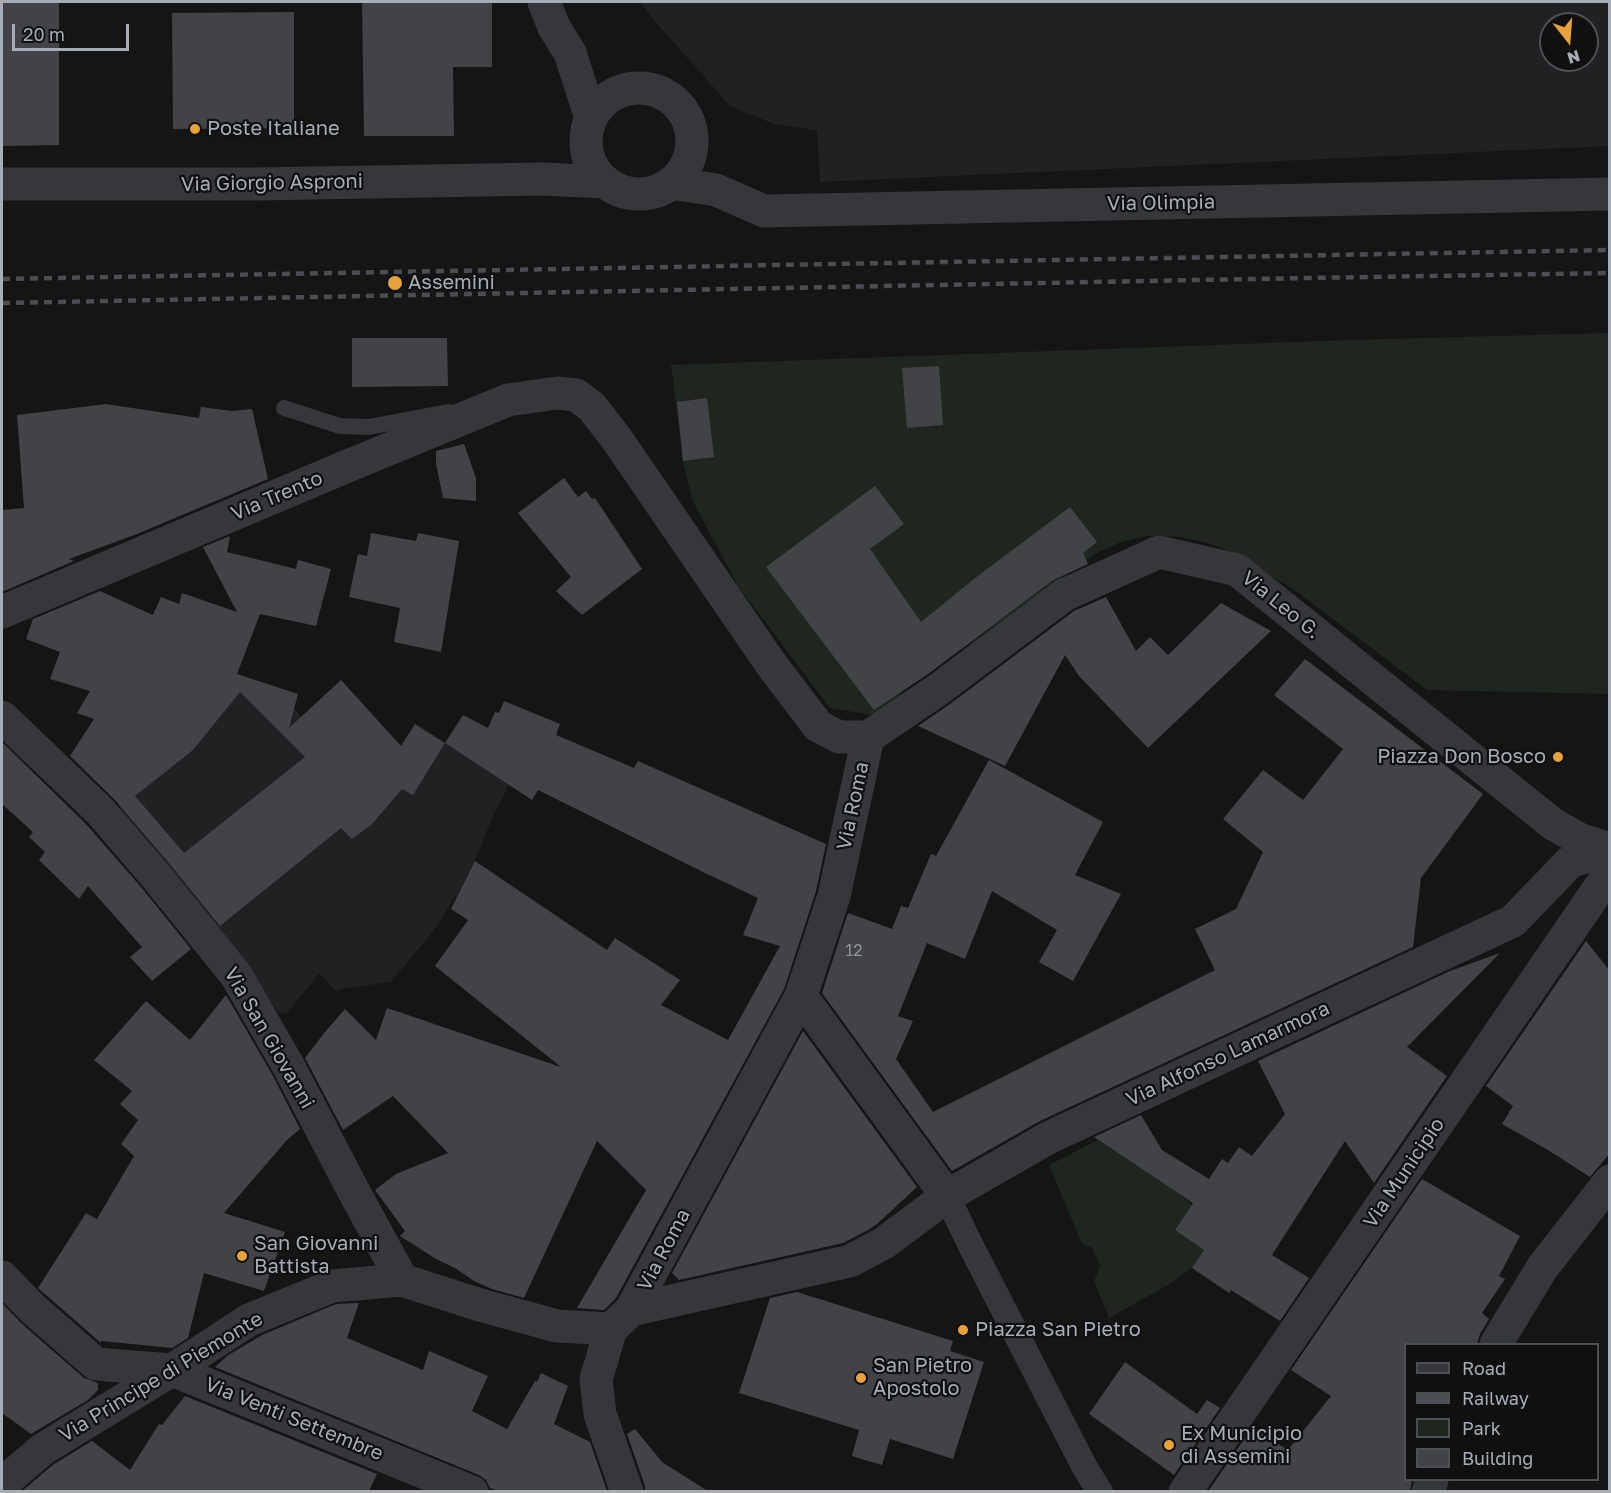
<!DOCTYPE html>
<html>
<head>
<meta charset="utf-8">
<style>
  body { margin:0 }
  #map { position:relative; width:1611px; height:1493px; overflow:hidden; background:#151516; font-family:"Golos Text",sans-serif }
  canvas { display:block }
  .frame { position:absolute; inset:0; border:3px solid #a7adb6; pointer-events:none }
  .legend { position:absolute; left:1404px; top:1343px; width:195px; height:138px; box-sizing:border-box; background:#101011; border:2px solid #4c4f53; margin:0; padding:8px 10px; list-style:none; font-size:18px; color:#a7adb6 }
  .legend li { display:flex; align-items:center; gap:12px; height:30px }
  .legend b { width:30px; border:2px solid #4c4f53 }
  .north { position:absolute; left:1539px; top:12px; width:60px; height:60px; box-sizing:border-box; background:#101011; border:2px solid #4c4f53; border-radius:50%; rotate:163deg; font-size:16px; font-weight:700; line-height:24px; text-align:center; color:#a7adb6 }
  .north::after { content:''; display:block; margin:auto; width:21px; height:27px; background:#e8a23b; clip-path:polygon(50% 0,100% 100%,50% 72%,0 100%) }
  .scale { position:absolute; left:12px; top:24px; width:117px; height:27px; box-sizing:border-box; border:3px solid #a7adb6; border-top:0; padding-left:8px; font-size:18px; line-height:21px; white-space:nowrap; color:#a7adb6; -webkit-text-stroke:4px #101011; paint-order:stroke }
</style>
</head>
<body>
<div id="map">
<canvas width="1611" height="1493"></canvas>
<div class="frame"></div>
<ul class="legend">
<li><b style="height:8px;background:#36373b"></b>Road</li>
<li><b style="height:8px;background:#4b4d52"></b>Railway</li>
<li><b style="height:16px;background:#1f261f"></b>Park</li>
<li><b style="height:16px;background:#414346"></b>Building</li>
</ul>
<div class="north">N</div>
<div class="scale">20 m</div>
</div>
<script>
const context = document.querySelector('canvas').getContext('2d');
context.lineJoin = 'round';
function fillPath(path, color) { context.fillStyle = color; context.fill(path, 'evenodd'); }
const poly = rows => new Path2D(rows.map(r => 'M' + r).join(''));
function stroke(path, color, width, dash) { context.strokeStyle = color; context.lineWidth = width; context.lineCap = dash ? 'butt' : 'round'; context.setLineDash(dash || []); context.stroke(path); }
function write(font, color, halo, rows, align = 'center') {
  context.font = font + ' "Golos Text",sans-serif'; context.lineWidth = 4.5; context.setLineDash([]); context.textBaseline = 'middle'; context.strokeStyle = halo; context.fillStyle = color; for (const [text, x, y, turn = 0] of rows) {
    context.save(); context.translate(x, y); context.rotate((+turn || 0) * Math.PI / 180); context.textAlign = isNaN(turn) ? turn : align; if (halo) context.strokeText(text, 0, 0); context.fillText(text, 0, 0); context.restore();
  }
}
fillPath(poly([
  [640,2,1609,2,1609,146,820,182,817,130,774,124,730,106,654,20],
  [1551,24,1587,24,1587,60,1551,60],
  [237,674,275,687,359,782,400,788,413,794,445,743,509,785,493,816,475,861,457,897,455,896,438,925,391,982,340,989,337,992,319,973,287,1014,278,1012,197,903,117,810,194,748,218,719]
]), '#212123');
fillPath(poly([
  [1609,333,1609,694,1427,690,1292,588,1224,549,1208,543,1181,537,1161,536,1146,536,1121,542,1098,552,968,645,898,689,903,696,878,716,830,708,738,586,697,509,692,499,683,461,671,365,1350,340],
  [1098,1140,1178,1193,1192,1204,1175,1230,1204,1250,1192,1268,1168,1285,1109,1318,1094,1281,1100,1266,1092,1247,1082,1244,1049,1165]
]), '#1f261f');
fillPath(poly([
  [2,2,59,2,59,145,2,146],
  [362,2,492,2,492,67,453,67,454,136,364,136],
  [294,12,294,128,173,129,172,13],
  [352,338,447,338,448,386,352,387],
  [939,366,943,425,907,428,902,368],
  [707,398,714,457,683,461,677,402],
  [106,404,199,418,201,407,232,411,252,409,268,479,137,534,69,559,74,561,2,592,2,510,24,508,17,415],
  [464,444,476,478,476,501,443,498,436,464,436,451],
  [564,478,578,497,586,491,592,499,595,498,642,569,582,615,556,591,571,577,518,513],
  [875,486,904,524,870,549,921,622,979,575,1070,507,1097,542,1083,553,1088,564,1053,580,928,674,874,710,766,567],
  [371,533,416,541,418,533,459,541,441,652,394,642,400,608,349,597,358,554,367,556],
  [230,536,227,552,296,569,298,560,331,569,316,626,260,614,237,674,298,694,289,728,341,680,401,746,415,724,445,743,413,795,402,789,372,824,352,839,341,828,220,926,169,863,114,799,70,756,94,719,77,713,90,691,50,679,60,652,26,639,33,619,100,591,153,615,161,597,179,604,182,593,237,612,203,547],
  [240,692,305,757,184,853,135,796,193,750],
  [1106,597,1136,651,1150,637,1168,655,1221,603,1271,631,1148,748,1079,676,1065,655,1005,766,918,726,950,704,1074,611],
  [1305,659,1483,794,1421,878,1413,947,1040,1121,952,1171,822,993,848,913,892,929,901,906,908,908,931,854,936,856,989,760,1103,822,1075,875,1121,894,1073,981,1039,962,1057,930,992,891,965,959,927,943,898,1016,913,1021,896,1059,933,1112,1215,970,1195,929,1236,909,1263,852,1223,819,1263,770,1303,800,1343,749,1274,695],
  [504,701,560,724,556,735,634,768,638,761,826,844,816,891,784,989,616,1298,604,1310,577,1308,646,1190,597,1141,524,1298,492,1289,474,1281,455,1268,436,1259,400,1236,405,1231,375,1190,396,1174,448,1153,393,1096,343,1130,305,1058,325,1032,345,1009,376,1040,387,1008,561,1067,435,966,468,920,451,909,475,861,607,950,615,938,680,980,661,1005,728,1040,780,946,743,935,758,898,703,872,538,790,532,800,445,743,463,715,488,728,495,712,499,713],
  [2,742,86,824,141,887,191,949,152,981,130,957,142,947,88,886,79,899,39,860,45,852,29,837,33,832,2,804],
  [1586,941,1610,971,1610,1153,1590,1177,1548,1150,1502,1124,1513,1106,1486,1086],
  [1500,953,1407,1047,1447,1076,1374,1183,1345,1141,1272,1255,1309,1278,1280,1321,1231,1290,1229,1293,1192,1268,1204,1250,1175,1230,1193,1203,1094,1137,1141,1115,1162,1150,1209,1179,1222,1159,1228,1163,1239,1147,1252,1156,1285,1114,1258,1061,1450,971],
  [226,995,273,1076,300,1129,287,1140,224,1213,285,1232,264,1291,204,1273,188,1338,172,1348,101,1341,101,1343,38,1288,86,1213,97,1219,134,1156,121,1144,138,1120,120,1104,132,1091,94,1060,146,1001,190,1040],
  [803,1031,917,1187,877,1224,868,1230,843,1243,679,1280,672,1273],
  [1422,1179,1520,1236,1499,1276,1505,1279,1482,1313,1489,1319,1480,1334,1477,1344,1406,1344,1406,1479,1412,1479,1410,1491,1212,1491,1209,1490,1252,1428,1288,1450,1331,1396,1291,1370],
  [797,1292,953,1341,950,1351,984,1362,953,1459,890,1439,882,1465,852,1456,859,1430,739,1393,770,1298],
  [2,1303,21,1323,84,1378,98,1383,98,1390,88,1400,31,1434,2,1413],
  [359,1303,347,1338,423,1370,429,1351,488,1376,472,1411,507,1429,535,1381,537,1382,541,1373,568,1386,554,1424,590,1442,607,1491,499,1491,490,1488,486,1480,479,1475,215,1367,227,1356,262,1335,336,1304],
  [1125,1362,1197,1414,1207,1400,1220,1408,1174,1475,1089,1414],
  [185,1396,377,1474,369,1491,22,1491,54,1464,92,1441,130,1470,159,1424,162,1425],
  [635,1429,662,1462,708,1491,645,1491,645,1486,627,1434]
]), '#414346');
stroke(poly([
  [284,408,340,426,369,427,448,412]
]), '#36373b', 16);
stroke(poly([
  [947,1196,970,1244,1084,1466,1100,1492]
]), '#36373b', 26);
stroke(poly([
  [2,184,257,184,542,179],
  [2,717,100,811,155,875,236,975,289,1067,352,1188,402,1280],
  [801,996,947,1196],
  [2,1277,33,1309,96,1364,172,1370,472,1492],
  [631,1310,850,1261,884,1243,947,1196,1048,1138,1513,921,1570,862,1608,849,1608,875,1185,1492],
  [611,1329,596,1379,600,1414,627,1492],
  [1496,1344,1542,1268,1610,1181],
  [2,1484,43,1449,172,1370,249,1320,332,1286,402,1280,480,1305,557,1326,611,1329,631,1310,801,996,834,896,868,737],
  [1428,1492,1432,1480]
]), '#36373b', 33);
stroke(poly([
  [544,2,554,27,570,53,591,118],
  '586 141a53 53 0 1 1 106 0a53 53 0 1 1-106 0Z',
  [542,179,606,182],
  [671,183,716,190,764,211,1610,194],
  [2,612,350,465,508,400,557,393,576,395,592,407,616,438,771,664,818,726,839,737,868,737,939,689,1064,595,1159,552,1237,570,1553,824,1581,840,1610,849]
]), '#36373b', 33);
stroke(poly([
  [2,279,1610,250],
  [2,303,1249,279,1610,273]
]), '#4b4d52', 4.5, [8, 6]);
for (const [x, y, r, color] of [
  [195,129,6,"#e8a23b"],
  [395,283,8,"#e8a23b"],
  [1558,757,6,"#e8a23b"],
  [242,1256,6,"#e8a23b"],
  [963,1330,6,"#e8a23b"],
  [861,1378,6,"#e8a23b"],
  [1169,1445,6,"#e8a23b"]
]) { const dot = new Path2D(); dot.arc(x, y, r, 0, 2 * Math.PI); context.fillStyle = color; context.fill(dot); stroke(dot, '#101011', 2); }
write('16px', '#8e929a', null, [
  ["12",854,951]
]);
write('20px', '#a7adb6', '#101011', [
  ["Poste Italiane",207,129],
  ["Assemini",408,283],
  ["Piazza Don Bosco",1546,757,"right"],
  ["San Giovanni",254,1244],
  ["Battista",254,1267],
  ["Piazza San Pietro",975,1330],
  ["San Pietro",873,1366],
  ["Apostolo",873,1389],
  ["Ex Municipio",1181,1434],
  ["di Assemini",1181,1457]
], 'left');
write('20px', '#a7adb6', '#101011', [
  ["Via Giorgio Asproni",272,183,-1],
  ["Via Olimpia",1161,203,-1],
  ["Via Trento",277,496,-23],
  ["Via Leo G.",1281,605,39],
  ["Via Roma",853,806,-78],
  ["Via San Giovanni",269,1038,60],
  ["Via Alfonso Lamarmora",1228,1054,-25],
  ["Via Municipio",1404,1173,-56],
  ["Via Roma",664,1250,-62],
  ["Via Principe di Piemonte",161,1377,-31],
  ["Via Venti Settembre",294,1419,22]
]);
</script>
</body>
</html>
